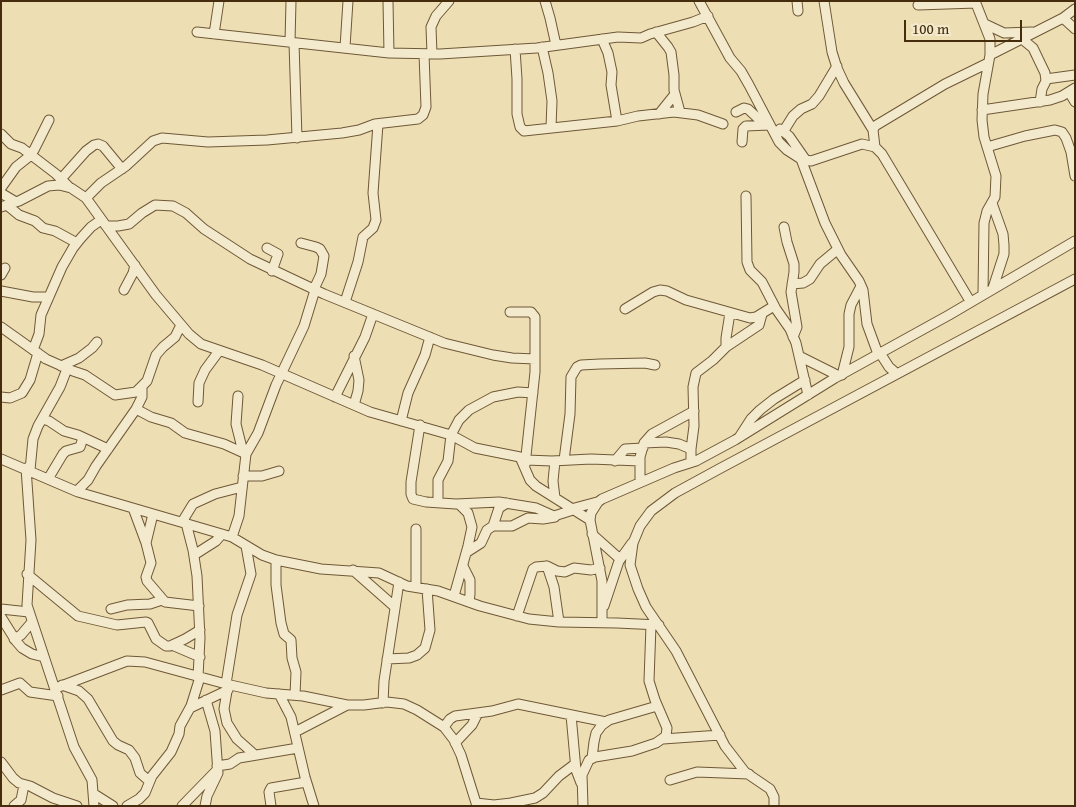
<!DOCTYPE html>
<html>
<head>
<meta charset="utf-8">
<style>
  body { margin:0 }
  #map { position:relative; width:1076px; height:807px; overflow:hidden; background:#eddeb4; font-family:"Gentium Book Plus",serif }
  canvas { display:block }
  .frame { position:absolute; inset:0; border:2px solid #452c0c; pointer-events:none }
  .scale { position:absolute; left:904px; top:20px; width:118px; height:22px; box-sizing:border-box; border:2px solid #452c0c; border-top:0; padding-left:6px; font-size:15px; line-height:18px; white-space:nowrap; color:#452c0c; -webkit-text-stroke:4px #f3eace; paint-order:stroke }
</style>
</head>
<body>
<div id="map">
<canvas width="1076" height="807"></canvas>
<div class="frame"></div>
<div class="scale">100 m</div>
</div>
<script>
const context = document.querySelector('canvas').getContext('2d');
context.lineJoin = 'round';
const poly = rows => new Path2D(rows.map(r => 'M' + r).join(''));
function stroke(path, color, width, dash) { context.strokeStyle = color; context.lineWidth = width; context.lineCap = dash ? 'butt' : 'round'; context.setLineDash(dash || []); context.stroke(path); }
const street = poly([
  [388,1,389,53],
  [545,1,550,18,556,45],
  [699,1,730,58,741,71,749,85,779,142,787,150,801,159,811,161,862,144,875,147,882,154,970,301],
  [797,1,798,11],
  [824,1,832,52,837,68,844,83,873,130],
  [975,1,990,39,990,55,983,94,982,120,984,137,996,176,995,197,987,211,984,223,983,293],
  [918,5,976,3],
  [1063,18,1075,29],
  [985,24,1004,33,1032,32],
  [197,32,389,53,440,54,537,48,618,37,641,38,650,34,693,22,708,16],
  [656,32,668,47,671,52,674,75,674,90,680,112],
  [214,34,219,1],
  [602,39,608,53,612,72,611,85,617,121],
  [1022,39,1033,48,1045,73,1046,81,1042,89,1040,102],
  [290,42,291,1],
  [294,43,297,138],
  [345,47,348,1],
  [542,47,548,73,552,101,551,127],
  [515,49,517,79,517,114,520,127,524,131,617,121,638,116,674,112,698,115,723,124],
  [432,54,431,27,436,16,449,1],
  [990,55,1063,18,1075,9],
  [1046,79,1075,75],
  [1069,92,1075,102],
  [982,110,1050,100,1062,96,1075,88],
  [736,112,744,108,748,109,765,125],
  [659,114,675,94],
  [780,129,789,136,805,159],
  [783,132,793,116,801,109,812,104,819,96,837,66],
  [1,134,11,144,22,148,56,174,69,187],
  [742,142,743,129,746,126,769,125],
  [875,147,873,130,875,126,945,84,988,63],
  [987,147,1025,136,1055,130,1062,132,1066,138,1071,152,1075,176],
  [30,154,34,150,49,120],
  [801,159,825,223,841,255,859,281,863,290,867,324,878,354],
  [61,179,86,151,94,145,98,144,103,146,122,169],
  [1,188,16,167,31,155],
  [1,193,16,202],
  [746,196,747,262,750,270,762,282,776,309,790,329,796,343,808,395],
  [86,198,101,183,126,166,153,141,162,138,208,142,267,140,342,133,359,130,375,124,418,119,423,115,426,107,424,54],
  [992,203,1003,234,1004,245,1004,254,993,288],
  [8,206,19,215,35,221,43,228,55,231,77,243],
  [1,207,19,201,48,186,59,185,71,188,86,198,156,295,189,334,201,344,262,365,370,412,451,435,475,448,520,457,530,480,536,486,590,520],
  [106,226,118,226,129,224,142,213,155,205,173,206,186,213,204,229,250,259,324,294,444,343,493,355,512,358,535,359],
  [784,227,787,242,794,264,794,272,791,292,797,327,793,337],
  [301,243,316,247,320,249,324,256,321,274,314,289],
  [267,248,278,254,272,271],
  [1,275,5,268],
  [792,284,803,283,810,279,820,264,838,249],
  [124,290,133,273,135,265],
  [1,291,33,297,49,297],
  [345,302,358,262,363,237,373,228,376,220,373,193,378,124],
  [625,309,653,292,660,290,667,291,686,300,750,318,756,317,774,306],
  [510,312,531,312,535,317,535,372,525,465],
  [1,327,46,359,73,371,85,375,115,395,136,392,147,381,156,355,163,347,175,337,181,325],
  [726,347,726,338,730,313],
  [33,350,39,334,41,315,62,267,73,248,81,238,91,227,101,220],
  [880,353,889,367,897,374],
  [799,356,839,376],
  [61,366,79,358,92,348,97,342],
  [842,375,849,347,849,314,851,305,861,286],
  [238,396,236,424,243,452],
  [1,397,10,398,22,393,30,380,38,353],
  [335,397,365,337,373,314],
  [198,402,199,383,205,370,219,351],
  [354,405,358,391,359,380,354,356],
  [136,409,151,417,171,423,185,433,224,444,246,454],
  [42,419,49,421,64,431,78,435,108,449],
  [401,421,408,393,425,355,430,337],
  [420,425,411,482,411,494,413,499,426,502,456,504,499,502,536,508,554,516,573,510],
  [740,436,751,419,760,410,774,399,805,380],
  [644,443,666,442,679,444,691,449],
  [1,459,78,492,232,537,262,555,276,560,321,569,379,573,407,586,438,591,480,606,529,619,559,622,617,623,659,625],
  [526,460,552,461,591,459,640,461],
  [564,460,570,414,571,377,577,367,581,365,600,364,645,363,655,365],
  [615,461,625,449,643,448],
  [691,462,691,449,694,426,693,387,696,373,713,360,726,347,759,325,762,314],
  [26,468,31,540,27,605,74,747,92,780,94,806],
  [30,470,33,439,38,426,60,387,67,369],
  [243,476,262,476,279,471],
  [48,479,63,454,66,451,80,447,83,438],
  [640,482,640,457,644,443,652,434,694,411],
  [77,491,88,480,96,466,136,409,142,397,142,386],
  [555,498,553,481,555,461],
  [438,502,438,480,448,461,451,435,459,420,469,410,493,397,518,392,533,393],
  [133,508,146,543,151,563,146,577,147,581,165,602,199,606],
  [571,509,597,502],
  [182,522,193,504,215,494,242,487],
  [186,523,193,550,197,576,200,638,198,677],
  [493,526,512,526,528,518,543,519,555,517],
  [592,534,620,559],
  [232,537,239,516,246,454,258,433,276,385,304,326,315,290],
  [146,543,153,514],
  [467,552,481,543,487,530,493,526,499,508,507,503],
  [194,555,216,541,222,534],
  [276,560,276,585,281,623,284,634,291,640,292,658,296,672,295,695],
  [463,566,470,580,470,594,469,602],
  [547,566,554,587,559,622],
  [353,570,395,607],
  [27,574,78,616,117,625,146,622,148,623,156,639,166,646,170,646,185,639,200,630],
  [416,587,416,529],
  [454,596,468,546,472,527,468,513,459,504],
  [604,606,619,561,632,543],
  [1,609,29,612],
  [111,609,127,605,150,604,162,600],
  [517,616,533,569,536,567,547,566,557,571,565,572,574,568,591,570,600,568],
  [1,617,16,641,22,648,32,654,44,657],
  [602,622,602,581,590,520,591,513,598,502,602,499,674,468,696,461,735,440,835,378,949,315,1075,241],
  [14,639,21,635,32,622],
  [172,645,200,657],
  [387,659,409,658,417,655,425,648,430,630,427,589],
  [226,684,237,615,251,574,246,546],
  [62,685,79,691,88,699,113,741,118,745,129,750,135,758,140,773,149,781],
  [56,688,127,661,145,662,226,684,266,693,303,696,347,705,364,705,387,702,404,704,417,710,444,727,454,740,461,755,477,806],
  [1,690,20,683,30,692,58,696],
  [227,691,224,709,227,723,237,739,255,755],
  [279,694,291,717,305,777,314,806],
  [383,703,384,681,399,582],
  [190,708,228,690],
  [571,715,576,770,581,783],
  [444,727,450,719,455,716,492,711,518,704,606,722],
  [295,732,347,705],
  [663,739,720,735],
  [455,743,472,725,478,713],
  [592,758,594,742,596,733,602,725,609,720,657,706],
  [1,762,13,778,19,783,30,786,53,798,77,806],
  [217,766,230,764,239,758,298,748],
  [670,780,697,772,749,774],
  [94,794,113,806],
  [476,803,494,805,511,803,535,798,543,793,559,776,575,764],
  [14,806,21,800,24,785],
  [127,806,139,799,145,793,152,776,171,752,179,734,180,726,191,706,200,677],
  [182,806,218,769],
  [205,806,207,796,218,773,215,731,206,700],
  [271,806,269,792,271,788,306,782],
  [583,806,582,775,589,760,595,757,632,751,656,743,666,736,667,728,655,700,649,681,651,625],
  [774,806,774,797,770,789,745,772,725,746,676,651,646,607,638,589,630,565,633,543,640,526,651,511,675,493,719,469,1075,279]
]);
stroke(street, '#6f5836', 11);
stroke(street, '#f3eace', 9);
</script>
</body>
</html>
